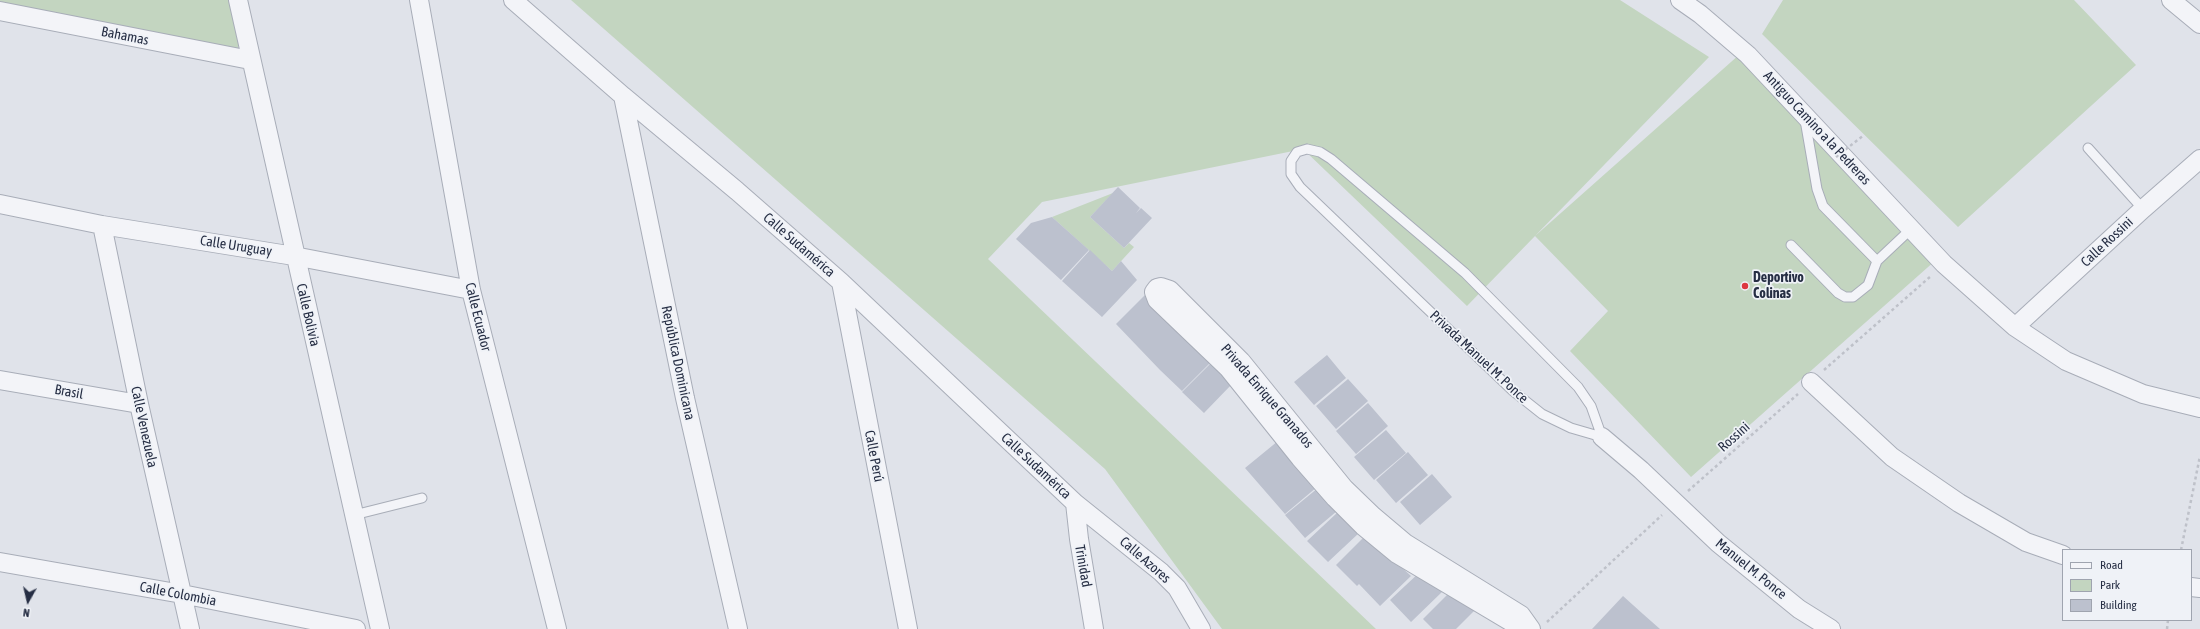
<!DOCTYPE html>
<html>
<head>
<meta charset="utf-8">
<style>
  body { margin:0 }
  #map { position:relative; width:2200px; height:629px; overflow:hidden; background:#e0e3ea; font-family:"Asap Condensed",sans-serif }
  canvas { display:block }
  .legend { position:absolute; left:2062px; top:549px; width:130px; height:72px; box-sizing:border-box; background:#eff2f7; border:1px solid #9fa4af; margin:0; padding:5px 7px; list-style:none; font-size:12px; color:#262e44 }
  .legend li { display:flex; align-items:center; gap:8px; height:20px }
  .legend b { width:20px; border:1px solid #9fa4af }
  .north { position:absolute; left:8px; top:581px; width:40px; height:40px; -webkit-text-stroke:3px #eff2f7; paint-order:stroke; rotate:188deg; font-size:11px; font-weight:700; line-height:16px; text-align:center; color:#262e44 }
  .north::after { content:''; display:block; margin:auto; width:14px; height:18px; background:#262e44; clip-path:polygon(50% 0,100% 100%,50% 72%,0 100%) }
</style>
</head>
<body>
<div id="map">
<canvas width="2200" height="629"></canvas>
<ul class="legend">
<li><b style="height:5px;background:#f3f4f8"></b>Road</li>
<li><b style="height:11px;background:#c3d5c0"></b>Park</li>
<li><b style="height:11px;background:#bcc1ce"></b>Building</li>
</ul>
<div class="north">N</div>
</div>
<script>
const context = document.querySelector('canvas').getContext('2d');
context.lineJoin = 'round';
function fillPath(path, color) { context.fillStyle = color; context.fill(path, 'evenodd'); }
const poly = rows => new Path2D(rows.map(r => 'M' + r).join(''));
function stroke(path, color, width, dash) { context.strokeStyle = color; context.lineWidth = width; context.lineCap = dash ? 'butt' : 'round'; context.setLineDash(dash || []); context.stroke(path); }
function write(font, color, halo, rows, align = 'center') {
  context.font = font + ' "Asap Condensed",sans-serif'; context.lineWidth = 3.5; context.setLineDash([]); context.textBaseline = 'middle'; context.strokeStyle = halo; context.fillStyle = color; for (const [text, x, y, turn = 0] of rows) {
    context.save(); context.translate(x, y); context.rotate((+turn || 0) * Math.PI / 180); context.textAlign = isNaN(turn) ? turn : align; if (halo) context.strokeText(text, 0, 0); context.fillText(text, 0, 0); context.restore();
  }
}
fillPath(poly([
  [0,0,232,0,241,37,238,48,227,50,0,6],
  [571,0,1620,0,1709,57,1535,236,1740,54,1936,260,1691,477,1570,351,1608,311,1535,236,1467,306,1303,149,1042,202,988,259,1376,629,1222,629,1105,469],
  [1783,0,2074,0,2136,65,1958,227,1762,34],
  [1113,193,1090,217,1124,248,1129,243,1134,247,1112,271,1052,217]
]), '#c3d5c0');
fillPath(poly([
  [1118,187,1140,208,1136,213,1141,208,1152,218,1124,248,1090,217],
  [1052,217,1089,250,1061,280,1016,239,1031,223],
  [1090,250,1112,271,1121,261,1137,280,1102,317,1062,281],
  [1146,294,1212,361,1182,391,1160,370,1173,358,1160,370,1116,324],
  [1327,355,1346,378,1314,405,1294,382],
  [1212,362,1233,383,1204,413,1182,392],
  [1348,379,1368,401,1336,429,1316,406],
  [1368,403,1388,426,1356,454,1336,431],
  [1386,430,1406,453,1374,480,1354,457],
  [1278,441,1317,487,1285,514,1245,468],
  [1408,452,1428,475,1396,503,1376,480],
  [1432,474,1452,497,1420,525,1400,502],
  [1318,488,1337,511,1305,538,1285,515],
  [1338,512,1359,533,1328,562,1307,541],
  [1366,535,1411,576,1380,606,1359,584,1357,586,1336,565],
  [1421,571,1442,592,1411,622,1390,600],
  [1453,589,1474,611,1456,629,1433,629,1423,619],
  [1623,596,1643,614,1660,629,1592,629]
]), '#bcc1ce');
const service = poly([
  [1805,120,1817,189,1823,206,1877,261],
  [2088,148,2143,209],
  [1307,149,1320,152,1331,159,1465,273,1578,387,1591,406,1602,437,1571,428,1542,414,1513,391,1300,187,1291,174,1291,161,1297,152,1307,149],
  [1791,245,1838,293,1845,297,1853,297,1868,285,1877,261,1911,229],
  [354,515,422,498]
]);
const minor = poly([
  [238,0,380,629],
  [419,0,471,290,557,629],
  [513,0,623,96,737,191,841,282,1075,503,1161,572,1177,588,1201,629],
  [1680,0,1700,14,1748,55,1944,264,2015,327,2066,361,2143,394,2200,408],
  [2171,0,2200,24],
  [0,11,250,60],
  [623,96,685,398,738,629],
  [0,204,102,225,294,256,471,290],
  [102,225,139,404,190,629],
  [841,282,908,629],
  [2015,327,2143,209,2200,159],
  [0,380,139,404],
  [1811,382,1892,457,1959,503,2026,542,2063,555],
  [1602,437,1641,470,1718,543,1799,609,1831,629],
  [1075,503,1079,539,1094,629],
  [0,562,182,594,356,629],
  [2191,587,2200,588],
  [1523,629,1397,554,1363,526,1335,498,1300,458,1228,368,1157,300,1154,292,1157,288,1161,287,1170,290,1241,361,1344,488,1373,516,1405,543,1521,615,1531,629]
]);
stroke(service, '#a8adb8', 11);
stroke(minor, '#a8adb8', 20);
stroke(poly([
  [1824,370,1931,276],
  [1688,491,1798,394],
  [2181,550,2200,456],
  [1547,622,1662,515],
  [2167,629,2168,620]
]), '#bec1c9', 2.5, [3, 3]);
stroke(service, '#f3f4f8', 9);
stroke(minor, '#f3f4f8', 18);
stroke(poly([
  [1836,157,1864,135]
]), '#bec1c9', 2.5, [3, 3]);
for (const [x, y, r, color] of [
  [1745,286,4,"#dd3740"]
]) { const dot = new Path2D(); dot.arc(x, y, r, 0, 2 * Math.PI); context.fillStyle = color; context.fill(dot); stroke(dot, '#eff2f7', 1.5); }
write('14px', '#262e44', '#eff2f7', [
  ["Bahamas",125,36,11],
  ["Antiguo Camino a la Pedreras",1817,128,47],
  ["Calle Rossini",2107,242,-43],
  ["Calle Sudamérica",799,245,41],
  ["Calle Uruguay",236,246,9],
  ["Calle Bolivia",308,315,77],
  ["Calle Ecuador",478,317,76],
  ["Privada Manuel M. Ponce",1479,357,43],
  ["República Dominicana",678,363,78],
  ["Brasil",69,392,10],
  ["Privada Enrique Granados",1267,396,49],
  ["Calle Venezuela",144,427,78],
  ["Rossini",1734,437,-42],
  ["Calle Perú",874,456,79],
  ["Calle Sudamérica",1036,466,43],
  ["Calle Azores",1145,560,41],
  ["Trinidad",1083,566,80],
  ["Manuel M. Ponce",1751,569,39],
  ["Calle Colombia",178,594,11]
]);
write('bold 14px', '#262e44', '#eff2f7', [
  ["Deportivo",1753,278],
  ["Colinas",1753,294]
], 'left');
</script>
</body>
</html>
